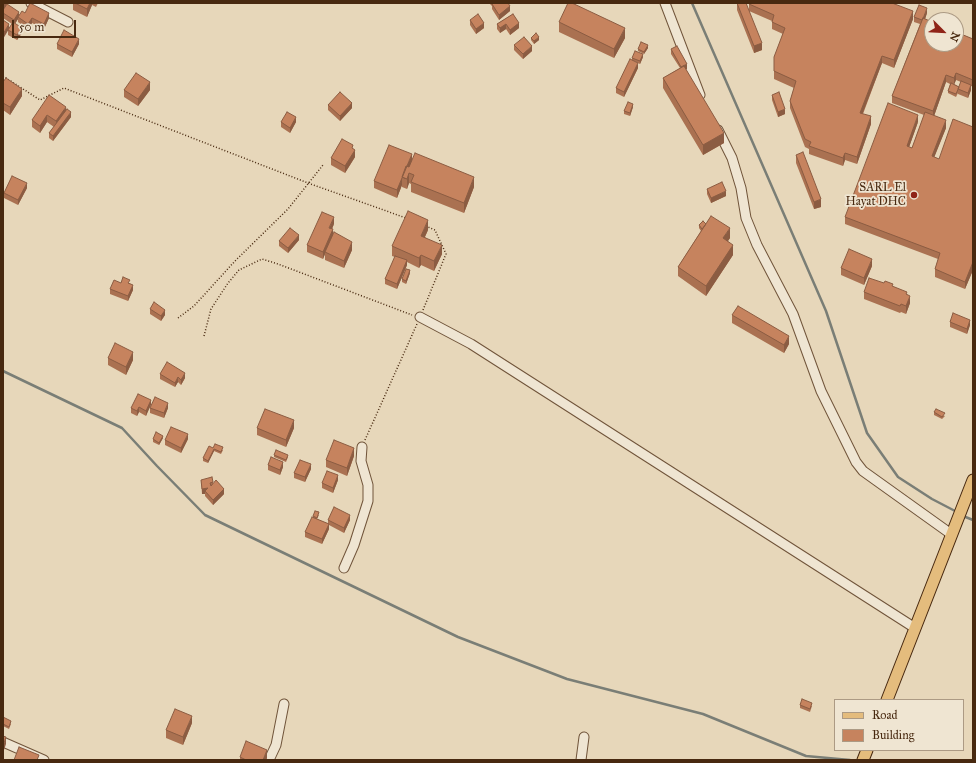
<!DOCTYPE html>
<html>
<head>
<meta charset="utf-8">
<style>
  body { margin:0 }
  #map { position:relative; width:976px; height:763px; overflow:hidden; background:#e7d7ba; font-family:"IM FELL Great Primer",serif }
  canvas { display:block }
  .frame { position:absolute; inset:0; border:4px solid #482910; pointer-events:none }
  .legend { position:absolute; left:834px; top:699px; width:130px; height:52px; box-sizing:border-box; background:#efe5d2; border:1px solid #ac9a84; margin:0; padding:5px 7px; list-style:none; font-size:12px; color:#482910 }
  .legend li { display:flex; align-items:center; gap:8px; height:20px }
  .legend b { width:20px; border:1px solid #ac9a84 }
  .north { position:absolute; left:924px; top:12px; width:40px; height:40px; box-sizing:border-box; background:#efe5d2; border:1px solid #ac9a84; border-radius:50%; rotate:114deg; font-size:11px; font-weight:700; line-height:16px; text-align:center; color:#482910 }
  .north::after { content:''; display:block; margin:auto; width:14px; height:18px; background:#8f2418; clip-path:polygon(50% 0,100% 100%,50% 72%,0 100%) }
  .scale { position:absolute; left:12px; top:20px; width:64px; height:18px; box-sizing:border-box; border:2px solid #482910; border-top:0; padding-left:5px; font-size:12px; line-height:14px; white-space:nowrap; color:#482910; -webkit-text-stroke:3px #efe5d2; paint-order:stroke }
</style>
</head>
<body>
<div id="map">
<canvas width="976" height="763"></canvas>
<div class="frame"></div>
<ul class="legend">
<li><b style="height:5px;background:#e4bc7d"></b>Road</li>
<li><b style="height:11px;background:#c6835e"></b>Building</li>
</ul>
<div class="north">N</div>
<div class="scale">50 m</div>
</div>
<script>
const context = document.querySelector('canvas').getContext('2d');
context.lineJoin = 'round';
const poly = rows => new Path2D(rows.map(r => 'M' + r).join(''));
function stroke(path, color, width, dash) { context.strokeStyle = color; context.lineWidth = width; context.lineCap = dash ? 'butt' : 'round'; context.setLineDash(dash || []); context.stroke(path); }
function fillPath(path, color) { context.fillStyle = color; context.fill(path, 'evenodd'); }
function write(font, color, halo, rows, align = 'center') {
  context.font = font + ' "IM FELL Great Primer",serif'; context.lineWidth = 3.5; context.setLineDash([]); context.textBaseline = 'middle'; context.strokeStyle = halo; context.fillStyle = color; for (const [text, x, y, turn = 0] of rows) {
    context.save(); context.translate(x, y); context.rotate((+turn || 0) * Math.PI / 180); context.textAlign = isNaN(turn) ? turn : align; if (halo) context.strokeText(text, 0, 0); context.fillText(text, 0, 0); context.restore();
  }
}
stroke(poly([
  [692,3,826,311,867,433,898,477,932,499,957,512],
  [3,371,122,428,157,466,205,515,458,637,567,679,703,714,806,756,850,760],
  [963,516,973,520]
]), '#7a7e76', 2.5);
const minor = poly([
  [31,3,68,22],
  [665,3,700,95],
  [718,130,732,158,741,188,746,218,757,245,793,314,821,391,856,462,863,471,951,534],
  [420,317,471,344,915,628],
  [344,568,354,545,368,501,368,485,361,461,362,447],
  [3,742,44,760],
  [269,760,276,745,284,704],
  [581,760,584,737]
]);
const major = poly([
  [887,700,973,480],
  [863,760,867,750]
]);
stroke(minor, '#70543a', 11);
stroke(major, '#482910', 13);
stroke(poly([
  [3,76,40,100,64,88,308,183,406,218],
  [423,310,446,254,435,230,428,227],
  [178,318,194,306,235,261,288,209,323,165],
  [204,336,211,309,228,283,239,270,262,259,278,264,412,315],
  [365,440,417,324]
]), '#482910', 1.5, [1, 2]);
stroke(minor, '#efe5d2', 9);
stroke(major, '#e4bc7d', 11);
fillPath(poly([
  [3,3,7,3,7,4,19,15,25,13,49,18,44,29,32,23,28,29,18,22,18,19,15,24,22,33,17,40,8,35,8,30,12,24,3,18],
  [73,3,98,3,96,7,92,5,87,17,73,10],
  [489,3,508,3,510,11,499,20,492,9,492,6],
  [737,3,749,11,749,4,895,4,913,19,894,68,882,63,863,114,871,124,857,164,845,160,843,166,809,154,809,149,805,147,790,108,790,101,794,88,774,79,774,57,783,34,772,29,772,21,749,11,762,50,754,53,737,10],
  [927,13,925,19,973,39,973,87,971,86,971,90,968,98,958,94,958,93,956,97,948,93,948,91,950,84,946,82,934,116,946,128,934,157,939,159,973,127,973,270,965,289,935,277,935,269,938,259,845,224,845,217,918,122,909,147,912,148,924,115,892,103,892,96,920,24,914,22,914,17],
  [956,80,961,82,959,87,954,84],
  [513,14,519,28,510,35,506,29,500,33,497,29,497,24],
  [470,20,484,28,476,34,470,25],
  [559,22,625,38,614,58,559,32],
  [531,38,539,40,534,44,531,40],
  [57,44,79,44,72,57,57,49],
  [514,45,532,51,523,59,514,50],
  [648,48,644,54,638,51,638,49],
  [671,49,687,69,686,69,724,143,703,155,663,88,663,78,680,68,671,54],
  [643,57,640,64,634,61,638,68,624,97,616,93,616,88,632,60,632,58],
  [3,82,22,96,10,115,3,110],
  [124,90,150,90,138,106,124,97],
  [772,95,785,114,778,117,772,100],
  [328,105,352,108,340,121,328,110],
  [633,107,630,116,624,114,624,111],
  [66,110,71,117,53,141,49,138,49,133,54,127,47,122,40,133,32,127,32,120],
  [281,122,296,122,290,133,281,127],
  [353,148,355,157,345,173,331,165,331,158],
  [796,155,821,207,814,209,796,163],
  [412,161,474,187,464,213,411,192,411,184,409,183,407,189,402,187,402,185,397,198,374,188,374,181],
  [27,188,18,205,4,198,4,193],
  [707,189,726,196,711,203,707,194],
  [334,224,332,229,333,235,352,250,344,268,325,260,325,254,323,259,307,252,307,245],
  [706,224,730,238,728,241,733,255,706,296,678,276,678,267,701,231,699,228,699,225],
  [428,230,425,237,442,254,434,271,421,265,419,268,407,262,407,265,397,289,385,284,385,279,395,257,392,256,392,246],
  [299,240,288,253,279,246,279,241],
  [872,266,864,285,841,275,841,268],
  [410,273,406,284,402,282,402,279],
  [121,283,130,283,133,290,128,301,110,294,110,289],
  [893,287,907,294,910,303,906,314,901,312,900,313,864,299,864,292],
  [150,309,165,315,161,321,150,314],
  [732,315,789,344,784,353,732,323],
  [950,322,970,325,967,334,950,327],
  [108,358,133,360,126,375,108,365],
  [160,374,185,378,181,385,178,382,175,387,160,379],
  [151,400,146,416,139,412,137,416,131,413,131,408],
  [150,408,168,408,164,418,150,413],
  [934,412,945,416,942,419,934,415],
  [257,428,294,428,286,447,257,435],
  [163,438,159,445,153,442,153,439],
  [188,439,181,453,165,445,165,440],
  [213,448,223,450,221,454,214,451,208,463,203,461,203,458],
  [274,455,288,457,286,462,274,457],
  [354,456,347,476,326,467,326,460],
  [268,465,283,467,280,475,268,470],
  [311,469,305,482,294,478,294,473],
  [201,480,213,482,213,484,224,494,213,505,205,496,205,494,202,494],
  [338,480,333,493,322,488,322,483],
  [319,515,317,519,328,524,328,520,350,520,344,533,329,525,329,529,322,544,305,537,305,532,313,518,313,516],
  [800,705,812,706,810,712,800,708],
  [3,717,11,724,9,729,3,726],
  [192,723,183,745,166,738,166,730],
  [240,757,267,758,266,760,240,760]
]), '#aa7151');
fillPath(poly([
  [4,3,7,3,4,10],
  [90,3,92,3,92,5,87,17,87,9],
  [510,6,510,11,499,20,499,15],
  [927,8,927,13,923,25,923,20],
  [913,11,913,19,894,68,894,60],
  [19,12,19,17,18,17,18,19,14,25,14,20],
  [49,13,49,18,44,29,44,24],
  [32,18,32,23,28,29,28,24],
  [484,23,484,28,476,34,476,29],
  [519,23,519,28,510,35,510,30],
  [9,24,9,29,3,39,3,34],
  [506,24,506,29,500,33,500,28],
  [22,28,22,33,17,40,17,35],
  [625,28,625,38,614,58,614,49],
  [539,37,539,40,534,44,534,41],
  [79,39,79,44,72,57,72,52],
  [762,43,762,50,754,53,754,46],
  [648,45,648,48,644,54,644,52],
  [532,46,532,51,523,59,523,54],
  [643,54,643,57,640,64,640,61],
  [882,56,882,63,860,120,860,113],
  [638,63,638,68,624,97,624,92],
  [687,64,687,69,681,72,681,67],
  [956,73,956,80,954,85,954,78],
  [946,75,946,82,933,119,933,111],
  [150,82,150,90,138,106,138,99],
  [971,85,971,90,968,98,968,93],
  [22,89,22,96,10,115,10,107],
  [352,103,352,108,340,121,340,116],
  [633,104,633,107,630,116,630,113],
  [66,107,66,114,56,128,56,121],
  [785,109,785,114,778,117,778,112],
  [71,112,71,117,53,141,53,136],
  [47,115,47,122,40,133,40,126],
  [918,115,918,122,907,153,907,146],
  [871,116,871,124,857,164,857,157],
  [296,117,296,122,290,133,290,128],
  [946,120,946,128,932,163,932,156],
  [724,133,724,143,703,155,703,145],
  [355,150,355,157,345,173,345,166],
  [845,153,845,160,843,166,843,158],
  [412,154,412,162,405,179,402,177],
  [409,173,409,183,407,189,407,179],
  [474,177,474,187,464,213,464,203],
  [402,178,402,185,397,198,397,190],
  [27,183,27,188,18,205,18,200],
  [726,191,726,196,711,203,711,198],
  [821,199,821,207,814,209,814,202],
  [334,217,334,224,329,235,329,228],
  [428,220,428,230,421,245,421,236],
  [730,228,730,238,723,248,723,238],
  [333,229,333,237,325,252,325,254,323,259,323,252],
  [299,235,299,240,288,253,288,248],
  [352,242,352,250,344,268,344,261],
  [442,245,442,254,434,271,434,261],
  [733,245,733,255,706,296,706,286],
  [421,255,421,265,419,268,419,258],
  [872,259,872,266,864,285,864,278],
  [407,260,407,265,397,289,397,284],
  [973,262,973,270,965,289,965,282],
  [410,270,410,273,406,284,406,281],
  [133,285,133,290,128,301,128,296],
  [910,296,910,303,906,314,906,306],
  [165,310,165,315,161,321,161,316],
  [970,320,970,325,967,334,967,329],
  [789,336,789,344,784,353,784,345],
  [133,352,133,360,126,375,126,367],
  [185,373,185,378,181,385,181,380],
  [178,377,178,382,175,387,175,383],
  [151,400,151,405,146,416,146,411],
  [168,403,168,408,164,418,164,413],
  [139,407,139,412,137,416,137,411],
  [294,420,294,428,286,447,286,440],
  [188,434,188,439,181,453,181,448],
  [163,436,163,438,159,445,159,443],
  [354,448,354,456,347,476,347,468],
  [214,449,214,451,208,463,208,461],
  [283,462,283,467,280,475,280,470],
  [311,464,311,469,305,482,305,477],
  [338,475,338,480,333,493,333,488],
  [208,488,205,491,205,494,202,494,202,489],
  [224,489,224,494,213,505,213,500],
  [350,515,350,520,344,533,344,528],
  [329,524,329,529,322,544,322,539],
  [192,716,192,723,183,745,183,737],
  [6,737,6,744,3,753,3,746],
  [267,750,267,758,266,760,263,760]
]), '#8b5c42');
const building = poly([
  [30,3,49,13,44,24,32,18,28,24,18,17,22,11,25,13,30,3],
  [75,3,90,3,87,9,75,3],
  [494,3,508,3,510,6,499,15,492,4,494,3],
  [568,3,572,3,625,28,614,49,559,22,568,3],
  [737,3,746,3,762,43,754,46,737,3],
  [749,3,892,3,913,11,894,60,882,56,860,113,871,116,857,157,845,153,843,158,809,146,811,142,805,139,790,101,796,81,774,71,774,57,785,28,772,22,774,15,749,4,749,3],
  [7,4,19,12,14,20,3,13,3,10,7,4],
  [919,5,927,8,923,19,923,18,922,20,914,17,919,5],
  [478,14,484,23,476,29,470,20,478,14],
  [513,14,519,23,510,30,506,24,500,28,497,24,513,14],
  [923,18,932,22,932,44,956,44,956,32,973,39,973,80,956,73,954,78,946,75,933,111,892,96,923,18],
  [3,20,9,24,3,34,3,20],
  [13,22,22,28,17,35,8,30,13,22],
  [64,30,79,39,72,52,57,44,64,30],
  [536,33,539,37,534,41,531,38,536,33],
  [524,37,532,46,523,54,514,45,524,37],
  [641,42,648,45,644,52,638,49,641,42],
  [677,46,687,64,681,67,671,49,677,46],
  [635,51,643,54,640,61,632,58,635,51],
  [630,59,638,63,624,92,616,88,630,59],
  [684,66,724,133,703,145,663,78,684,66],
  [136,73,150,82,138,99,124,90,136,73],
  [6,78,22,89,10,107,3,103,3,82,6,78],
  [961,81,971,85,968,93,958,89,961,81],
  [951,83,959,87,956,94,948,91,951,83],
  [340,92,352,103,340,116,328,105,340,92],
  [779,92,785,109,778,112,772,95,779,92],
  [49,95,66,107,56,121,47,115,40,126,32,120,49,95],
  [628,102,633,104,630,113,624,111,628,102],
  [888,103,918,115,907,146,912,148,925,112,946,120,932,156,939,159,953,119,973,127,973,262,965,282,935,269,940,253,845,217,888,103],
  [67,109,71,112,53,136,49,133,67,109],
  [287,112,296,117,290,128,281,122,287,112],
  [342,139,353,145,352,148,355,150,345,166,331,158,342,139],
  [389,145,412,154,397,190,374,181,389,145],
  [803,152,821,199,814,202,796,155,803,152],
  [415,153,474,177,464,203,411,182,414,175,409,173,407,179,402,177,406,166,409,167,415,153],
  [12,176,27,183,18,200,4,193,12,176],
  [722,182,726,191,711,198,707,189,722,182],
  [408,211,428,220,421,236,442,245,434,261,421,255,419,258,392,246,408,211],
  [322,212,334,217,329,228,333,229,323,252,307,245,322,212],
  [711,216,730,228,723,238,733,245,706,286,678,267,711,216],
  [703,221,706,224,702,229,699,225,703,221],
  [290,228,299,235,288,248,279,241,290,228],
  [334,232,352,242,344,261,325,252,334,232],
  [849,249,872,259,864,278,841,268,849,249],
  [395,256,407,260,397,284,385,279,395,256],
  [406,269,410,270,406,281,402,279,406,269],
  [123,277,130,280,128,283,133,285,128,296,110,289,114,280,121,283,123,277],
  [869,278,884,283,885,281,893,284,892,286,907,292,906,294,910,296,906,306,901,304,900,306,864,292,869,278],
  [154,302,165,310,161,316,150,309,154,302],
  [738,306,789,336,784,345,732,315,738,306],
  [953,313,970,320,967,329,950,322,953,313],
  [115,343,133,352,126,367,108,358,115,343],
  [167,362,185,373,181,380,178,377,175,383,160,374,167,362],
  [138,394,151,400,146,411,139,407,137,411,131,408,138,394],
  [155,397,168,403,164,413,150,408,155,397],
  [265,409,294,420,286,440,257,428,265,409],
  [936,409,945,413,942,417,934,412,936,409],
  [171,427,188,434,181,448,165,440,171,427],
  [156,432,163,436,159,443,153,439,156,432],
  [334,440,354,448,347,468,326,460,334,440],
  [215,444,223,447,221,452,214,449,208,461,203,458,209,446,213,448,215,444],
  [276,450,288,455,286,460,274,455,276,450],
  [271,457,283,462,280,470,268,465,271,457],
  [300,460,311,464,305,477,294,473,300,460],
  [327,471,338,475,333,488,322,483,327,471],
  [212,477,213,482,210,483,211,486,216,480,224,489,213,500,205,491,208,488,202,489,201,480,212,477],
  [334,507,350,515,344,528,328,520,334,507],
  [315,511,319,512,317,518,313,516,315,511],
  [312,517,329,524,322,539,305,532,312,517],
  [802,699,812,703,810,709,800,705,802,699],
  [175,709,192,716,183,737,166,730,175,709],
  [3,717,11,721,9,727,3,724,3,717],
  [3,736,6,737,3,746,3,736],
  [246,741,267,750,263,760,246,760,240,757,246,741],
  [19,747,39,755,37,760,14,760,19,747]
]);
fillPath(building, '#c6835e');
stroke(building, '#8b5c42', 1);
for (const [x, y, r, color] of [
  [914,195,4,"#8f2418"]
]) { const dot = new Path2D(); dot.arc(x, y, r, 0, 2 * Math.PI); context.fillStyle = color; context.fill(dot); stroke(dot, '#efe5d2', 1.5); }
write('12px', '#482910', '#efe5d2', [
  ["SARL El",906,188],
  ["Hayat DHC",906,202]
], 'right');
</script>
</body>
</html>
